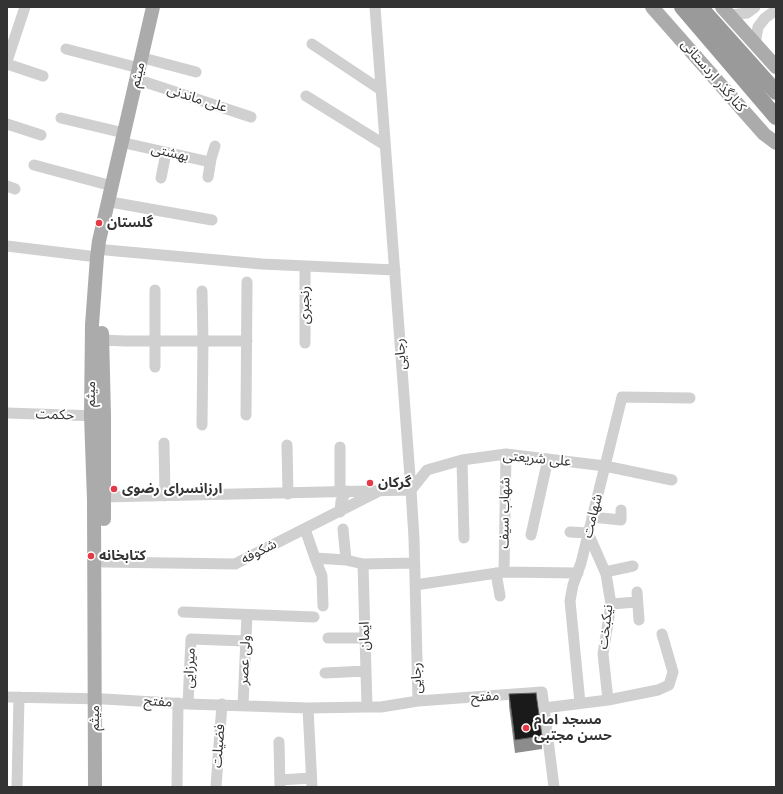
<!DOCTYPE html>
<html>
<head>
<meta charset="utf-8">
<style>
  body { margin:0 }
  #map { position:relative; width:783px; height:794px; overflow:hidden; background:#fff; font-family:Helvetica,sans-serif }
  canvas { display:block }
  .frame { position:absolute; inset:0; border:8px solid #333; pointer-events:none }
</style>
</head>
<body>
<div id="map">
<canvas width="783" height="794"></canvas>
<div class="frame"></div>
</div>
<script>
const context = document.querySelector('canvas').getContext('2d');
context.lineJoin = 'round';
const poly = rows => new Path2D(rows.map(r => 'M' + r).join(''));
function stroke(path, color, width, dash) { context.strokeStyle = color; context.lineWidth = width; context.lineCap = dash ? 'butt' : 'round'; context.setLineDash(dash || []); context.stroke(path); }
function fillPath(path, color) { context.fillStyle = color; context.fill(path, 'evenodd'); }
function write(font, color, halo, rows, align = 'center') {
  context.font = font + ' Helvetica,"Noto Sans Arabic",sans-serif'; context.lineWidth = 4; context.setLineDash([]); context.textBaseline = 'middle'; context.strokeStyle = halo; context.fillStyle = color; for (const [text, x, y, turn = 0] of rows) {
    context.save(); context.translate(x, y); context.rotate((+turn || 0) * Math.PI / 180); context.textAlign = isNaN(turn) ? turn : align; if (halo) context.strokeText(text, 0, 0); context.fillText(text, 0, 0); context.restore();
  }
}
stroke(poly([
  [375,7,411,490,414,538,418,701],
  [730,15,747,13,755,7],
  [312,44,381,90],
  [755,44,758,27,765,18,776,10],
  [66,49,139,68],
  [147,59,196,72],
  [7,61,25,7],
  [7,64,43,76],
  [142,81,251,117],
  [306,96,385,145],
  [61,118,124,133],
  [7,124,41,135],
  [129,144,210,162],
  [34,165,112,186],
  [208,177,211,159,215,146],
  [161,178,166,153],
  [7,186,15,189],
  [116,203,212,220],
  [7,246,97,257],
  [106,250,262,264,395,270],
  [202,291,203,341,202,425],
  [101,340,125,341,247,341],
  [305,343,305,266],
  [155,367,155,290],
  [7,413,98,416],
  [246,415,247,282],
  [164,443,165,496],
  [287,445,288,494],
  [462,460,464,538],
  [411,490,427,470,462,460,506,454,605,466,672,480],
  [340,491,340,447],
  [104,497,411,490],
  [340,512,341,501,347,491],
  [592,517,621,520,621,510],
  [305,529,315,558],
  [343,529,346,560],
  [570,532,588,533,606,574,611,604,603,654,608,700],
  [531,535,548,459],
  [103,562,235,564,379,491],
  [363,564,367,707],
  [504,572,506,454],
  [605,572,633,566],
  [496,573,500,596],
  [415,585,504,572,578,573],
  [637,592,639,620],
  [611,604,637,602],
  [323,606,322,576,315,558,346,560,363,564,414,563],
  [183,612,314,617],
  [328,638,365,638],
  [325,673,366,671],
  [7,697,104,699,188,704,308,708,367,707,381,707,418,701,542,692,554,787],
  [580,703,570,601,573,585,581,563,622,397,690,398],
  [188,704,191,639,245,641],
  [243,705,247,615],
  [308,708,312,787],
  [544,708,608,700,658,690,669,685,673,672,662,634],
  [279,742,280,787],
  [280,780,311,778],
  [17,787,19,697],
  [177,787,178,703],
  [216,787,222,704]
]), '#d0d0d0', 11);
stroke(poly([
  [652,7,764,134,776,143],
  [722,7,776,67],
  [102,333,104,416,104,519],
  [95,787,94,500,91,416,92,325,97,257,99,241,153,7]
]), '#ababab', 14);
stroke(poly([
  [682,7,776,117],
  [700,7,776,92]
]), '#9a9a9a', 16);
fillPath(poly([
  [509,694,542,736,542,749,515,753,509,706]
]), '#8c8c8c');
const building = poly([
  [536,693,542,736,515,740,509,694,536,693]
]);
fillPath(building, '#1a1a1a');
stroke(building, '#5f5f5f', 1);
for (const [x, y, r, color] of [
  [99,223,4,"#e63946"],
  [370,483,4,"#e63946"],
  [114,489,4,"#e63946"],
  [91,556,4,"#e63946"],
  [526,728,4,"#e63946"]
]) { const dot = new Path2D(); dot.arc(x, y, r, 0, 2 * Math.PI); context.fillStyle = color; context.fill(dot); stroke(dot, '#fff', 1.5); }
write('14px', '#333', '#fff', [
  ["میثم",138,75,-77],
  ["کنارگذر اردستانی",713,76,49],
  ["علی ماندنی",197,99,18],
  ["بهشتی",170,153,13],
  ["رنجبری",305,305,-90],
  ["رجایی",401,354,-94],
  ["میثم",91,394,-89],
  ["حکمت",55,415,2],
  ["علی شریعتی",537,459,5],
  ["شهاب سیف",505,513,-89],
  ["شهامت",593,516,-76],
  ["شکوفه",259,552,-27],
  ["نیکبخت",606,627,-83],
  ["ایمان",365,636,-91],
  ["ولی عصر",245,660,-87],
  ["میرزایی",190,668,-87],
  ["رجایی",417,678,-91],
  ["مفتح",485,697,-4],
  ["مفتح",158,702,3],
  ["میثم",95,718,-90],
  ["فضیلت",219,746,-86]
]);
write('bold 14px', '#333', '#fff', [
  ["گلستان",107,223],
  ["گرکان",378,483],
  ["ارزانسرای رضوی",122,489],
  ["کتابخانه",99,556],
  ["مسجد امام",534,720],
  ["حسن مجتبی",534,736]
], 'left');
</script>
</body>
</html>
